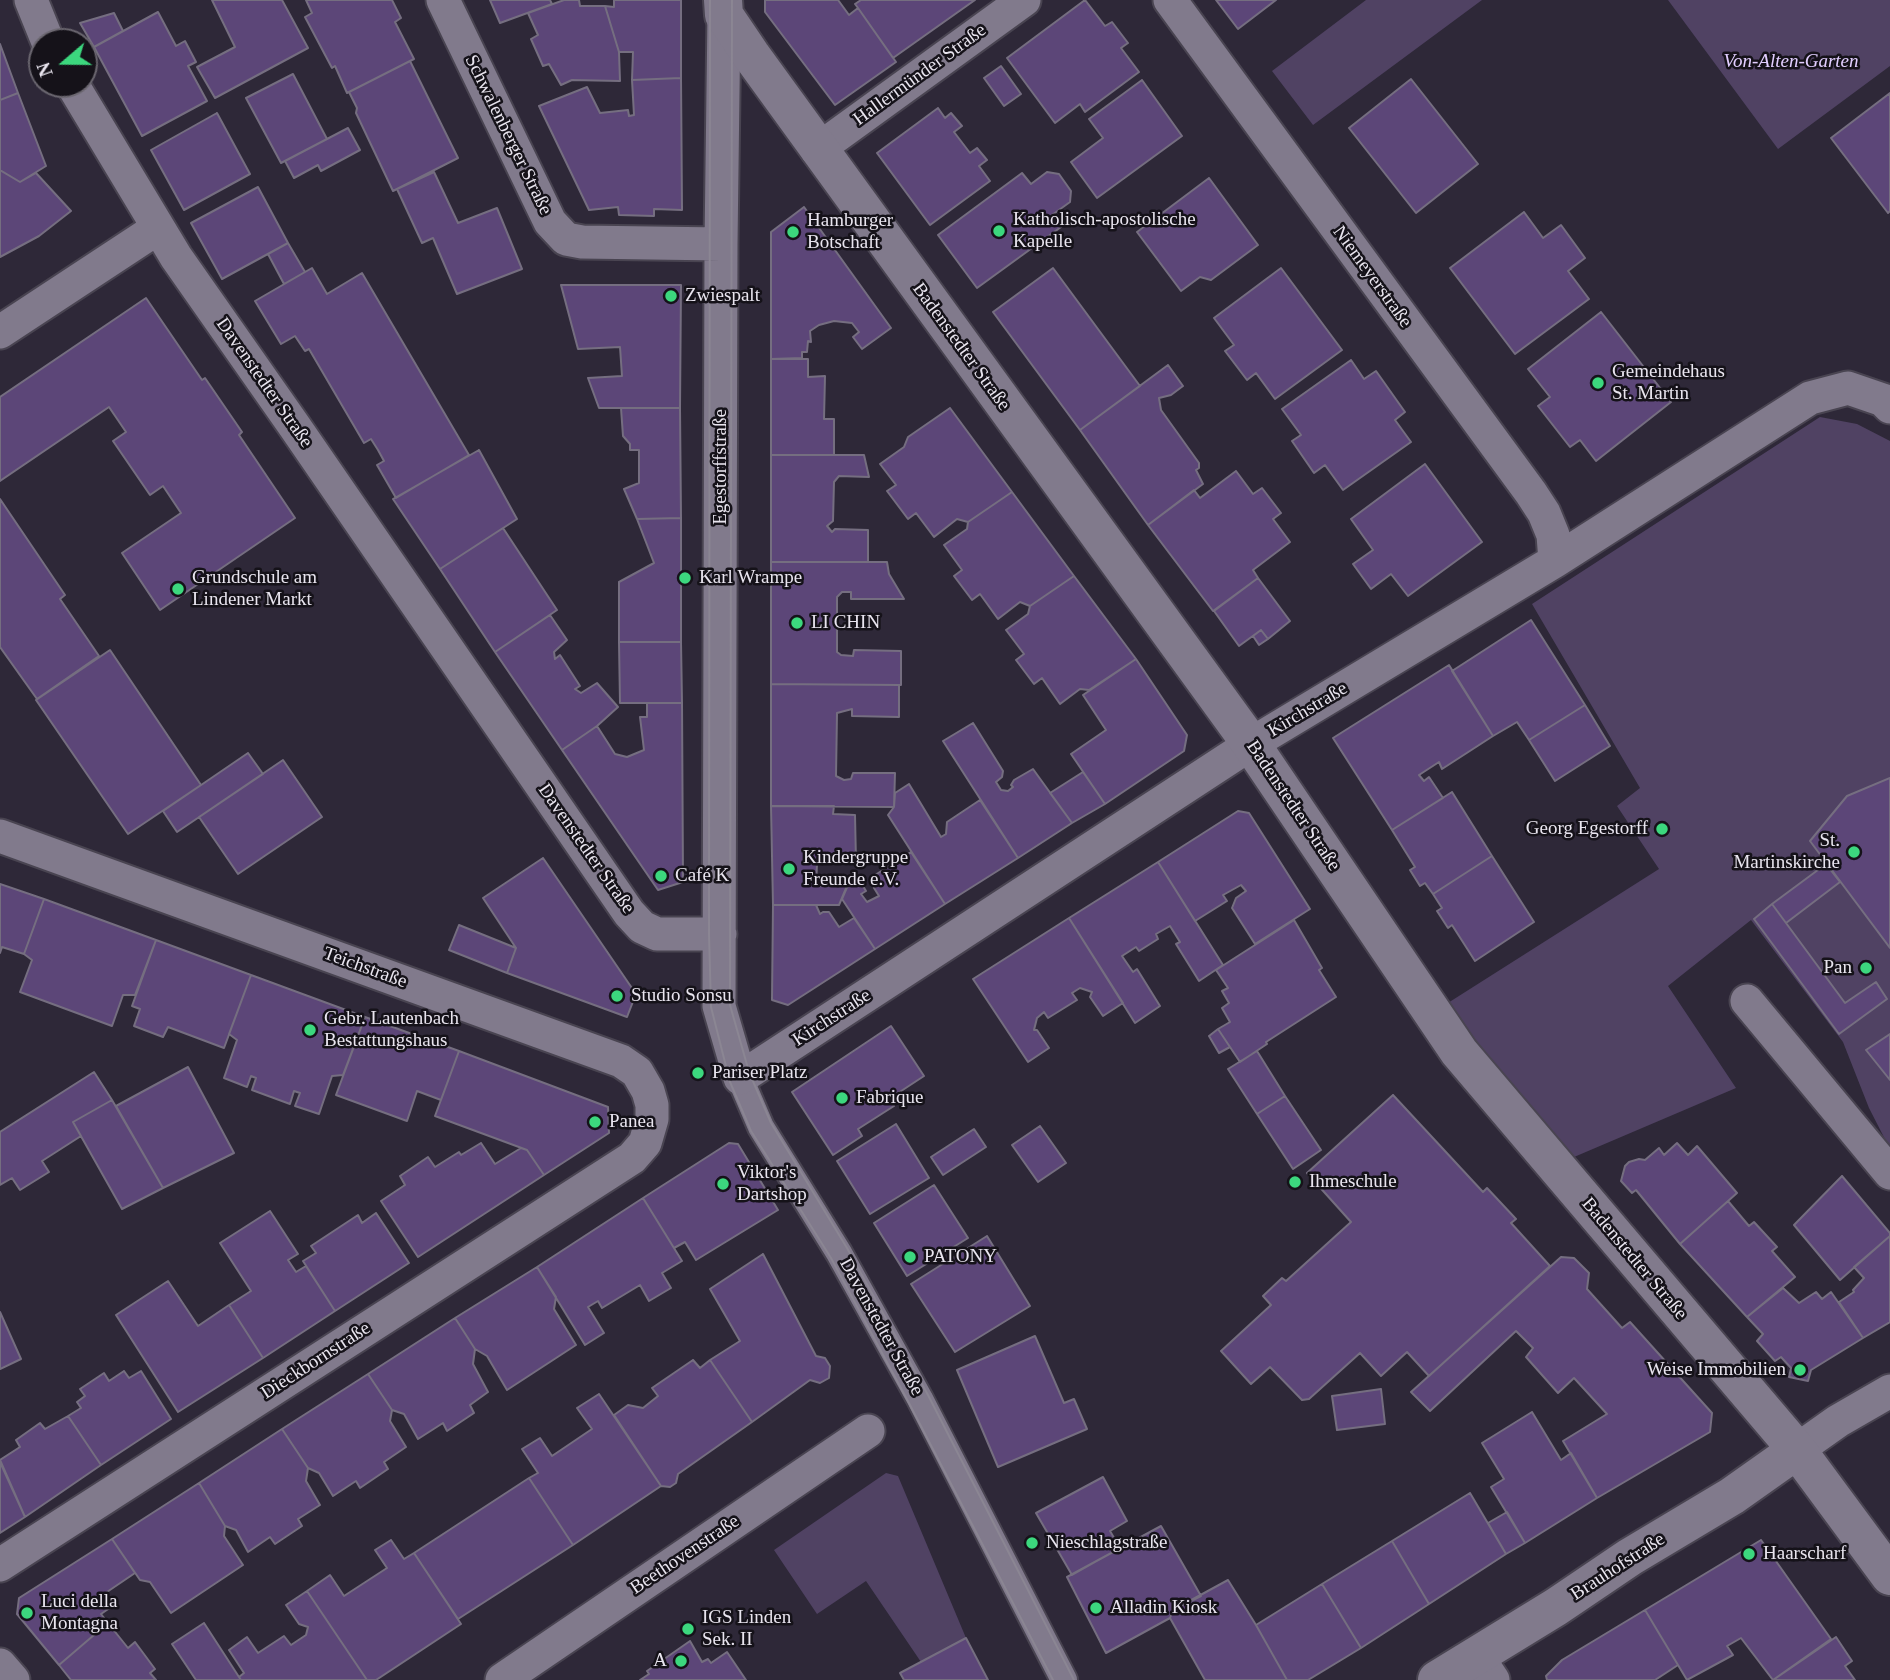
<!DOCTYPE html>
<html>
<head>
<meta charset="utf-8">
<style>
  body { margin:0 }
  #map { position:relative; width:1890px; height:1680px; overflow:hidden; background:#2e2838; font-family:"Times New Roman",serif }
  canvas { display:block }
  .north { position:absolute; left:28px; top:28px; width:70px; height:70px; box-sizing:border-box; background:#151219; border:2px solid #6a666f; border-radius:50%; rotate:250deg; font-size:19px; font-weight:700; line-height:28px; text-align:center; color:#e9e5ef }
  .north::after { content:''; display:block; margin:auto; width:24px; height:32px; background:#3cd77e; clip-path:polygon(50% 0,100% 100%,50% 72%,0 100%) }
</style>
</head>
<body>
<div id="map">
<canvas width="1890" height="1680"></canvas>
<div class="north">N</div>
</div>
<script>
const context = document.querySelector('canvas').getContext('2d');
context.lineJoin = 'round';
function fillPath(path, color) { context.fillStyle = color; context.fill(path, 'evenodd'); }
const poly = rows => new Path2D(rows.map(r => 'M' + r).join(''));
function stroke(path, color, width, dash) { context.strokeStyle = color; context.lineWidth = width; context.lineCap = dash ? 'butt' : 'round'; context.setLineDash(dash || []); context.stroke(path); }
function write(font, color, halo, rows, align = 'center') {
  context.font = font + ' "Times New Roman",serif'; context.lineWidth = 5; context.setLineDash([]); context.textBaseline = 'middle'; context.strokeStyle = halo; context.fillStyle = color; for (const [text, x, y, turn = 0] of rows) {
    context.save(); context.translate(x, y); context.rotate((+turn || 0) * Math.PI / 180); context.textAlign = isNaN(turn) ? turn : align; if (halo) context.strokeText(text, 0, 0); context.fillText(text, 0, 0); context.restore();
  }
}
fillPath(poly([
  [1366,0,1482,0,1313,125,1272,71],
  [1668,0,1890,0,1890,66,1778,149],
  [1820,417,1857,424,1890,441,1890,1149,1869,1108,1843,1042,1751,920,1668,986,1736,1088,1560,1163,1440,1008,1659,869,1617,806,1640,788,1532,604],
  [886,1473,898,1476,966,1638,921,1662,866,1581,817,1614,774,1550]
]), '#504263');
const building = poly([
  [212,0,282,0,308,48,215,98,197,67,235,47,212,0],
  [306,0,392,0,401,18,395,22,414,59,347,93,335,66,332,68,305,17,312,13,306,0],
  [490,0,550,0,552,4,500,23,490,0],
  [564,0,579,0,580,6,605,6,619,52,620,81,572,80,561,85,549,64,543,66,531,39,538,35,528,13,564,0],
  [614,0,681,0,681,78,632,80,633,52,619,52,605,6,614,7,614,0],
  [765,0,838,0,849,15,858,8,896,62,835,105,765,12,765,0],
  [861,0,975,0,893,58,858,8,855,4,861,0],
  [1085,0,1105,26,1112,22,1128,43,1121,48,1139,72,1085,112,1080,104,1055,123,1007,58,1085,0],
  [1216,0,1276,0,1238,29,1216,0],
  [158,12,176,46,185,41,196,62,188,66,207,101,142,136,94,47,158,12],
  [114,13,123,31,94,47,80,23,114,13],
  [0,44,18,93,0,100,0,44],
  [410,61,458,158,393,191,356,113,357,108,349,92,410,61],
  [1001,66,1021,94,1004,106,984,78,1001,66],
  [293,74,327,139,281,163,246,98,293,74],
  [681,78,682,210,654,209,654,216,619,215,618,207,589,210,539,106,587,87,600,113,628,110,629,116,634,115,632,80,681,78],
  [1411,79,1478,164,1416,213,1349,128,1411,79],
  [1142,80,1182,136,1097,198,1071,162,1103,138,1089,119,1142,80],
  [18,93,46,166,20,182,0,170,0,100,18,93],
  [1890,93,1890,211,1888,213,1831,138,1890,93],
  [938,108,945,118,951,113,962,126,954,132,970,153,977,148,987,160,979,166,990,181,930,225,877,153,938,108],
  [217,113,250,174,184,210,151,150,217,113],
  [348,128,360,150,321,171,318,165,294,178,285,161,348,128],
  [0,170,20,182,36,173,71,211,39,236,0,257,0,170],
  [434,172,458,223,497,208,522,269,457,294,433,238,422,243,397,189,434,172],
  [1047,172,1059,174,1071,191,1070,202,1052,215,1061,227,977,288,938,235,1022,173,1031,184,1047,172],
  [1209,178,1258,245,1211,280,1200,277,1181,291,1137,232,1209,178],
  [258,187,288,243,222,279,191,223,258,187],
  [804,207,891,328,862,349,853,337,859,332,852,323,834,321,819,325,810,331,811,342,808,341,807,352,802,352,802,358,771,359,771,232,804,207],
  [1524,212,1543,238,1561,225,1585,258,1568,271,1589,299,1515,354,1450,268,1524,212],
  [288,243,305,272,284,284,268,254,288,243],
  [312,268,327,294,362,273,469,455,396,498,377,465,384,461,378,450,371,439,364,443,309,349,305,351,295,336,281,344,255,301,312,268],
  [1053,268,1140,386,1080,430,993,312,1053,268],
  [1281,268,1342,350,1275,399,1256,373,1247,380,1225,351,1234,345,1214,318,1281,268],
  [561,285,681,285,680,408,599,408,588,378,622,376,620,347,578,349,561,285],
  [146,298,202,380,205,378,242,432,239,435,295,518,160,610,122,553,181,513,163,486,150,495,113,441,126,432,109,407,0,481,0,397,146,298],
  [1601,312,1671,402,1596,461,1580,440,1570,447,1538,406,1550,397,1528,369,1601,312],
  [771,359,808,359,808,377,825,376,824,419,834,419,834,455,771,455,771,359],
  [1351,360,1364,379,1376,371,1405,412,1395,420,1411,442,1343,490,1325,465,1314,473,1292,441,1301,435,1282,409,1351,360],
  [1168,365,1183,386,1171,395,1159,398,1161,410,1199,463,1199,468,1196,470,1203,484,1148,525,1080,430,1168,365],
  [621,408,680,408,681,518,637,519,624,489,639,483,639,450,630,450,630,444,623,436,621,408],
  [950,408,1012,492,968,522,957,519,934,537,916,513,908,519,887,491,896,485,880,464,904,447,908,437,950,408],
  [479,450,517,519,440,569,393,499,479,450],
  [771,455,864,455,869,477,839,476,834,482,833,521,827,526,832,532,835,529,868,530,868,562,771,562,771,455],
  [1425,464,1482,542,1408,596,1391,574,1371,589,1353,564,1373,550,1351,519,1425,464],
  [1236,471,1253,494,1262,488,1281,513,1273,519,1290,542,1253,570,1258,578,1213,611,1148,525,1194,490,1200,498,1236,471],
  [1012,492,1074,576,1030,606,1020,602,998,619,980,594,972,600,954,576,962,570,944,545,967,529,968,522,1012,492],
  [0,499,65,595,60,599,99,656,37,699,0,647,0,499],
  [681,518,681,642,619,642,619,582,654,563,637,519,681,518],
  [503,528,557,610,495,652,440,569,503,528],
  [771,562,887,562,889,574,904,599,851,599,851,592,842,592,837,597,837,652,841,655,853,656,854,650,901,651,901,685,771,684,771,562],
  [1074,576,1136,659,1089,690,1080,689,1060,704,1042,678,1034,684,1016,660,1024,654,1006,630,1028,614,1030,606,1074,576],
  [1258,578,1290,621,1268,639,1261,630,1239,646,1214,611,1258,578],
  [550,615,567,640,554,652,555,659,560,655,580,686,575,689,581,693,597,683,618,707,597,726,562,750,495,652,550,615],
  [1531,620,1585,705,1529,740,1517,722,1493,736,1452,671,1531,620],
  [1261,630,1268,639,1259,645,1253,636,1261,630],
  [619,642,681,642,682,703,620,703,619,642],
  [110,650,201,785,128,834,36,700,110,650],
  [1136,659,1187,735,1184,751,1105,804,1071,754,1106,730,1083,695,1136,659],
  [1449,665,1493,736,1442,769,1439,762,1419,775,1424,781,1429,777,1443,798,1392,830,1333,738,1449,665],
  [771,684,899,685,899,717,852,716,852,709,837,713,836,776,844,780,851,779,853,773,895,773,894,807,771,806,771,684],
  [647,703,682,703,683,882,658,890,562,750,597,726,615,754,627,757,644,750,640,717,647,717,647,703],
  [1585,705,1610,746,1555,781,1529,740,1585,705],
  [973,723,1003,771,1002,777,996,782,1001,790,1008,791,1013,787,1011,785,1014,780,1033,769,1072,823,1018,858,943,741,973,723],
  [248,753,263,774,177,832,163,811,248,753],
  [283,760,322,817,238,874,199,817,283,760],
  [1083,772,1105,804,1072,823,1050,793,1083,772],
  [1890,778,1890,948,1810,841,1847,796,1890,778],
  [909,784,941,837,946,834,947,822,980,800,1018,858,945,904,888,815,894,807,895,793,909,784],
  [1452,792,1492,856,1433,894,1425,883,1420,886,1410,870,1415,867,1392,830,1452,792],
  [771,806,834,806,833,814,855,815,856,862,817,864,816,886,847,886,839,905,773,905,771,806],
  [1238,811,1249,813,1310,909,1255,944,1232,908,1236,898,1246,891,1241,885,1223,895,1227,901,1195,921,1158,862,1238,811],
  [911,852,945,904,875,949,842,899,854,871,866,891,861,894,867,902,879,896,874,888,872,877,911,852],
  [1492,856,1534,922,1475,961,1452,925,1448,928,1437,911,1442,908,1433,894,1492,856],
  [543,858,636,994,627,1017,507,973,516,948,483,898,543,858],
  [1158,862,1223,965,1199,981,1176,944,1180,942,1170,926,1156,934,1158,939,1139,951,1136,947,1122,956,1133,972,1137,969,1160,1006,1135,1023,1069,918,1158,862],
  [1826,864,1840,882,1786,923,1772,904,1826,864],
  [0,884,44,899,24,954,2,947,0,953,0,884],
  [44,899,156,940,135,995,123,995,112,1026,20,992,32,960,24,954,44,899],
  [1772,904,1845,1003,1876,982,1887,999,1839,1034,1754,919,1772,904],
  [773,905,816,905,820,914,823,912,829,912,839,927,854,918,875,949,788,1005,772,1000,773,905],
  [1069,918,1123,1003,1103,1016,1090,997,1092,992,1080,988,1072,993,1077,1000,1048,1018,1044,1012,1037,1018,1034,1030,1037,1030,1049,1048,1028,1062,973,979,1069,918],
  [1294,920,1322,968,1319,970,1336,997,1266,1042,1267,1044,1240,1062,1218,1029,1230,1022,1222,1008,1229,1003,1222,991,1228,988,1216,970,1294,920],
  [459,925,516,948,507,973,449,950,459,925],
  [156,940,251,975,224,1048,168,1027,163,1037,134,1026,140,1009,132,1006,156,940],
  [251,975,365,1017,343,1075,332,1076,319,1114,295,1106,300,1093,294,1091,290,1104,252,1090,256,1078,251,1076,247,1087,224,1078,237,1040,229,1034,251,975],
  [365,1017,459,1051,441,1100,417,1091,407,1121,336,1095,365,1017],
  [891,1026,924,1076,889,1099,894,1106,858,1129,862,1136,833,1155,792,1092,891,1026],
  [1218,1029,1230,1047,1219,1053,1209,1036,1218,1029],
  [1890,1034,1890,1080,1866,1050,1890,1034],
  [459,1051,608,1107,609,1133,544,1175,527,1150,435,1116,459,1051],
  [1257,1051,1285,1096,1257,1114,1228,1069,1257,1051],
  [188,1067,234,1153,163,1188,116,1106,188,1067],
  [94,1072,112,1100,73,1122,81,1136,42,1161,49,1172,20,1190,12,1178,0,1185,0,1132,94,1072],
  [1393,1095,1483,1192,1487,1188,1516,1219,1511,1223,1550,1266,1429,1376,1407,1352,1381,1376,1360,1353,1309,1399,1302,1400,1270,1367,1251,1384,1221,1351,1271,1305,1263,1296,1282,1278,1286,1281,1351,1222,1307,1173,1393,1095],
  [1285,1096,1321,1150,1293,1169,1257,1114,1285,1096],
  [112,1100,163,1188,122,1209,73,1122,112,1100],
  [896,1124,929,1178,870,1214,837,1161,896,1124],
  [1040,1126,1066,1163,1038,1182,1012,1145,1040,1126],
  [974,1129,986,1147,943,1175,931,1157,974,1129],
  [481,1143,495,1164,521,1148,527,1150,544,1175,418,1257,381,1201,405,1185,400,1176,428,1157,435,1167,459,1152,461,1155,481,1143],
  [729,1143,738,1144,778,1210,696,1260,685,1242,674,1248,643,1198,729,1143],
  [1677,1143,1688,1155,1697,1146,1737,1193,1680,1244,1636,1190,1632,1193,1621,1181,1625,1166,1629,1162,1639,1159,1645,1160,1659,1148,1664,1155,1677,1143],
  [1842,1176,1890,1233,1890,1236,1840,1280,1794,1225,1842,1176],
  [934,1185,968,1238,907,1276,874,1223,934,1185],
  [643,1198,682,1261,662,1273,671,1288,649,1301,640,1285,602,1308,598,1301,588,1307,604,1333,585,1345,537,1267,643,1198],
  [1728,1201,1749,1226,1754,1222,1777,1247,1772,1251,1795,1277,1747,1317,1680,1244,1728,1201],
  [270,1211,298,1254,288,1260,296,1272,306,1266,335,1311,263,1358,229,1305,251,1291,220,1243,270,1211],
  [376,1213,409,1263,335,1311,303,1261,316,1253,311,1246,358,1215,362,1223,376,1213],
  [987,1236,1030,1306,955,1352,911,1284,987,1236],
  [1890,1236,1890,1322,1863,1338,1839,1302,1854,1292,1853,1290,1864,1278,1854,1267,1890,1236],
  [763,1254,816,1356,825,1358,830,1366,829,1378,820,1383,810,1380,752,1422,710,1360,740,1341,710,1289,763,1254],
  [1561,1257,1574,1258,1589,1273,1587,1289,1622,1328,1630,1322,1712,1413,1710,1432,1597,1498,1563,1441,1607,1414,1574,1378,1558,1393,1526,1357,1533,1348,1516,1331,1430,1411,1411,1392,1561,1257],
  [537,1267,556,1297,554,1309,576,1345,507,1390,487,1356,475,1349,455,1318,537,1267],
  [168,1281,198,1326,229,1305,263,1358,178,1412,116,1315,168,1281],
  [1783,1288,1799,1303,1816,1292,1822,1299,1831,1292,1863,1338,1811,1370,1808,1381,1789,1377,1791,1368,1781,1357,1775,1361,1757,1341,1763,1334,1747,1317,1783,1288],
  [0,1312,21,1359,0,1369,0,1312],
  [455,1318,475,1349,473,1364,488,1392,470,1405,474,1413,447,1431,443,1423,418,1439,404,1414,392,1410,368,1374,455,1318],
  [1035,1336,1064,1403,1074,1399,1087,1429,998,1467,957,1370,1035,1336],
  [693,1360,700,1368,710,1360,752,1422,678,1474,676,1483,670,1487,661,1486,614,1415,628,1405,643,1408,658,1396,652,1388,693,1360],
  [124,1371,129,1378,141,1371,171,1419,101,1465,68,1416,81,1408,77,1402,85,1396,80,1389,104,1373,109,1381,124,1371],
  [368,1374,392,1410,390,1421,406,1447,384,1462,388,1469,360,1488,356,1481,333,1496,319,1473,308,1468,282,1429,368,1374],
  [1381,1389,1385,1424,1337,1430,1332,1396,1381,1389],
  [599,1394,661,1486,573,1545,529,1478,538,1473,522,1449,540,1438,552,1456,592,1429,577,1408,599,1394],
  [1532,1412,1561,1460,1571,1453,1597,1498,1525,1543,1491,1487,1504,1479,1482,1443,1532,1412],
  [68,1416,101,1465,25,1517,0,1460,20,1447,16,1440,40,1423,45,1429,68,1416],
  [282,1429,308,1468,306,1481,320,1505,298,1519,302,1526,275,1544,270,1537,248,1552,236,1530,225,1526,199,1483,282,1429],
  [0,1462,25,1517,0,1533,0,1462],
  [1103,1477,1127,1521,1110,1531,1120,1548,1072,1575,1036,1513,1103,1477],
  [529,1478,573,1545,458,1619,414,1553,529,1478],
  [199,1483,225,1526,224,1536,243,1565,171,1613,150,1582,140,1580,112,1539,199,1483],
  [1470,1493,1506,1554,1429,1604,1392,1541,1470,1493],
  [1507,1512,1525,1543,1506,1554,1488,1523,1507,1512],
  [1161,1526,1201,1596,1173,1610,1170,1618,1106,1653,1067,1577,1161,1526],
  [112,1539,135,1573,104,1594,114,1605,101,1614,108,1623,59,1665,17,1614,19,1598,112,1539],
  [391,1540,404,1559,414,1553,461,1624,376,1680,367,1680,307,1591,330,1575,344,1596,387,1568,375,1550,391,1540],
  [1761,1540,1831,1639,1773,1680,1741,1638,1727,1646,1733,1655,1687,1680,1645,1610,1761,1540],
  [1392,1541,1429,1604,1361,1648,1322,1584,1392,1541],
  [1228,1580,1256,1625,1287,1680,1205,1680,1170,1618,1173,1610,1228,1580],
  [1322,1584,1361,1648,1308,1680,1287,1680,1256,1625,1322,1584],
  [307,1591,367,1680,241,1680,239,1677,244,1673,229,1650,247,1637,258,1653,284,1636,291,1645,306,1635,308,1627,299,1624,286,1605,307,1591],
  [1645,1610,1678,1665,1655,1680,1547,1680,1546,1676,1562,1660,1645,1610],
  [108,1623,128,1648,135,1642,155,1669,150,1673,156,1680,71,1680,59,1665,108,1623],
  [204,1623,239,1677,241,1680,196,1680,172,1644,204,1623],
  [1836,1637,1852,1661,1845,1666,1855,1680,1773,1680,1836,1637],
  [966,1638,988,1680,904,1680,900,1673,966,1638],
  [690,1641,702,1662,708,1659,711,1663,727,1652,746,1680,640,1680,649,1674,647,1671,690,1641]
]);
fillPath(building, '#5c4678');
stroke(building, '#756e80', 2);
const pedestrian = poly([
  [740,1078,761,1127,839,1253,920,1399,1064,1680]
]);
const minor = poly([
  [31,0,48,42],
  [443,0,550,222,566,239,582,242,721,244],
  [1170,0,1531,493,1544,513,1553,535,1555,561],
  [724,15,721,244,719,1006,740,1078,1251,744,1555,561,1810,398,1848,388,1883,400,1890,407],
  [72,84,176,257,295,427,629,913,642,927,657,934,720,934],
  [817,150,1024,0],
  [0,332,158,228],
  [0,836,621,1061,637,1072,648,1091,652,1105,652,1119,645,1143,632,1158,0,1565],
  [1747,1001,1890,1173],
  [1797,1450,1838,1421,1890,1391],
  [1477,1656,1493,1680],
  [0,1665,13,1680],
  [502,1680,868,1431]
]);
const tertiary = poly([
  [723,0,724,15,751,55,1251,744,1459,1052,1797,1450,1890,1576],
  [1437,1680,1556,1607,1630,1557,1732,1496,1797,1450]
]);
stroke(pedestrian, '#494451', 30);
stroke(minor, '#494451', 37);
stroke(tertiary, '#494451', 42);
stroke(pedestrian, '#817a8c', 26);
stroke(minor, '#817a8c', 33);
stroke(tertiary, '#817a8c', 38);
stroke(poly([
  [710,0,709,934,711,1007,730,1082,751,1131,831,1258,910,1405,1053,1680],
  [732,0,730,1005,749,1072,771,1123,847,1248,928,1395,1074,1680]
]), '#8b8693', 2);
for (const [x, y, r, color] of [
  [999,231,7,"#3cd77e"],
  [793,232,7,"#3cd77e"],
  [671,296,7,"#3cd77e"],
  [1598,383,7,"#3cd77e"],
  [685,578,7,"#3cd77e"],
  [178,589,7,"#3cd77e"],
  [797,623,7,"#3cd77e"],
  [1662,829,7,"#3cd77e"],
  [1854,852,7,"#3cd77e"],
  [789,869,7,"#3cd77e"],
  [661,876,7,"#3cd77e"],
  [1866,968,7,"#3cd77e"],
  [617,996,7,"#3cd77e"],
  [310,1030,7,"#3cd77e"],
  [698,1073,7,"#3cd77e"],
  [842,1098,7,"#3cd77e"],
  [595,1122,7,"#3cd77e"],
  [1295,1182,7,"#3cd77e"],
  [723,1184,7,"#3cd77e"],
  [910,1257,7,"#3cd77e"],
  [1800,1370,7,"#3cd77e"],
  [1032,1543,7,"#3cd77e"],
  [1749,1554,7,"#3cd77e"],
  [1096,1608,7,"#3cd77e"],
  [27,1613,7,"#3cd77e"],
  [688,1629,7,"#3cd77e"],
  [681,1661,7,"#3cd77e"]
]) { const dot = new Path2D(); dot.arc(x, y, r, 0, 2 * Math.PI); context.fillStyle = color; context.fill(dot); stroke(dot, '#151219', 2.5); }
write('italic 19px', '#e2ceff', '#151219', [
  ["Von-Alten-Garten",1791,62]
]);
write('19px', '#e9e5ef', '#151219', [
  ["Hallermünder Straße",920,75,-36],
  ["Schwalenberger Straße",508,135,64],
  ["Niemeyerstraße",1372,277,54],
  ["Badenstedter Straße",961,347,54],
  ["Davenstedter Straße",264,383,55],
  ["Egestorffstraße",721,467,-90],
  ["Kirchstraße",1308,710,-31],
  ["Badenstedter Straße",1293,806,56],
  ["Davenstedter Straße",586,849,55],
  ["Teichstraße",365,968,20],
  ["Kirchstraße",832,1018,-33],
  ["Badenstedter Straße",1634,1259,50],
  ["Davenstedter Straße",881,1327,61],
  ["Dieckbornstraße",316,1361,-33],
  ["Beethovenstraße",685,1555,-34],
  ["Brauhofstraße",1618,1567,-33]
]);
write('19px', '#e9e5ef', '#151219', [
  ["Katholisch-apostolische",1013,220],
  ["Kapelle",1013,242],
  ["Hamburger",807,221],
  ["Botschaft",807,243],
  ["Zwiespalt",685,296],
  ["Gemeindehaus",1612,372],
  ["St. Martin",1612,394],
  ["Grundschule am",192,578],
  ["Lindener Markt",192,600],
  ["Karl Wrampe",699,578],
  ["LI CHIN",811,623],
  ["Georg Egestorff",1648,829,"right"],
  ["St.",1840,841,"right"],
  ["Martinskirche",1840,863,"right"],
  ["Kindergruppe",803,858],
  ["Freunde e.V.",803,880],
  ["Café K",675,876],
  ["Pan",1852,968,"right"],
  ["Studio Sonsu",631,996],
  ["Gebr. Lautenbach",324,1019],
  ["Bestattungshaus",324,1041],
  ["Pariser Platz",712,1073],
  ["Fabrique",856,1098],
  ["Panea",609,1122],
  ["Viktor's",737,1173],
  ["Dartshop",737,1195],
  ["Ihmeschule",1309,1182],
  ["PATONY",924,1257],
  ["Weise Immobilien",1786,1370,"right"],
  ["Nieschlagstraße",1046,1543],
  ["Haarscharf",1763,1554],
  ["Luci della",41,1602],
  ["Montagna",41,1624],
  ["Alladin Kiosk",1110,1608],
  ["IGS Linden",702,1618],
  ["Sek. II",702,1640],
  ["A",667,1661,"right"]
], 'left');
</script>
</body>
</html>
